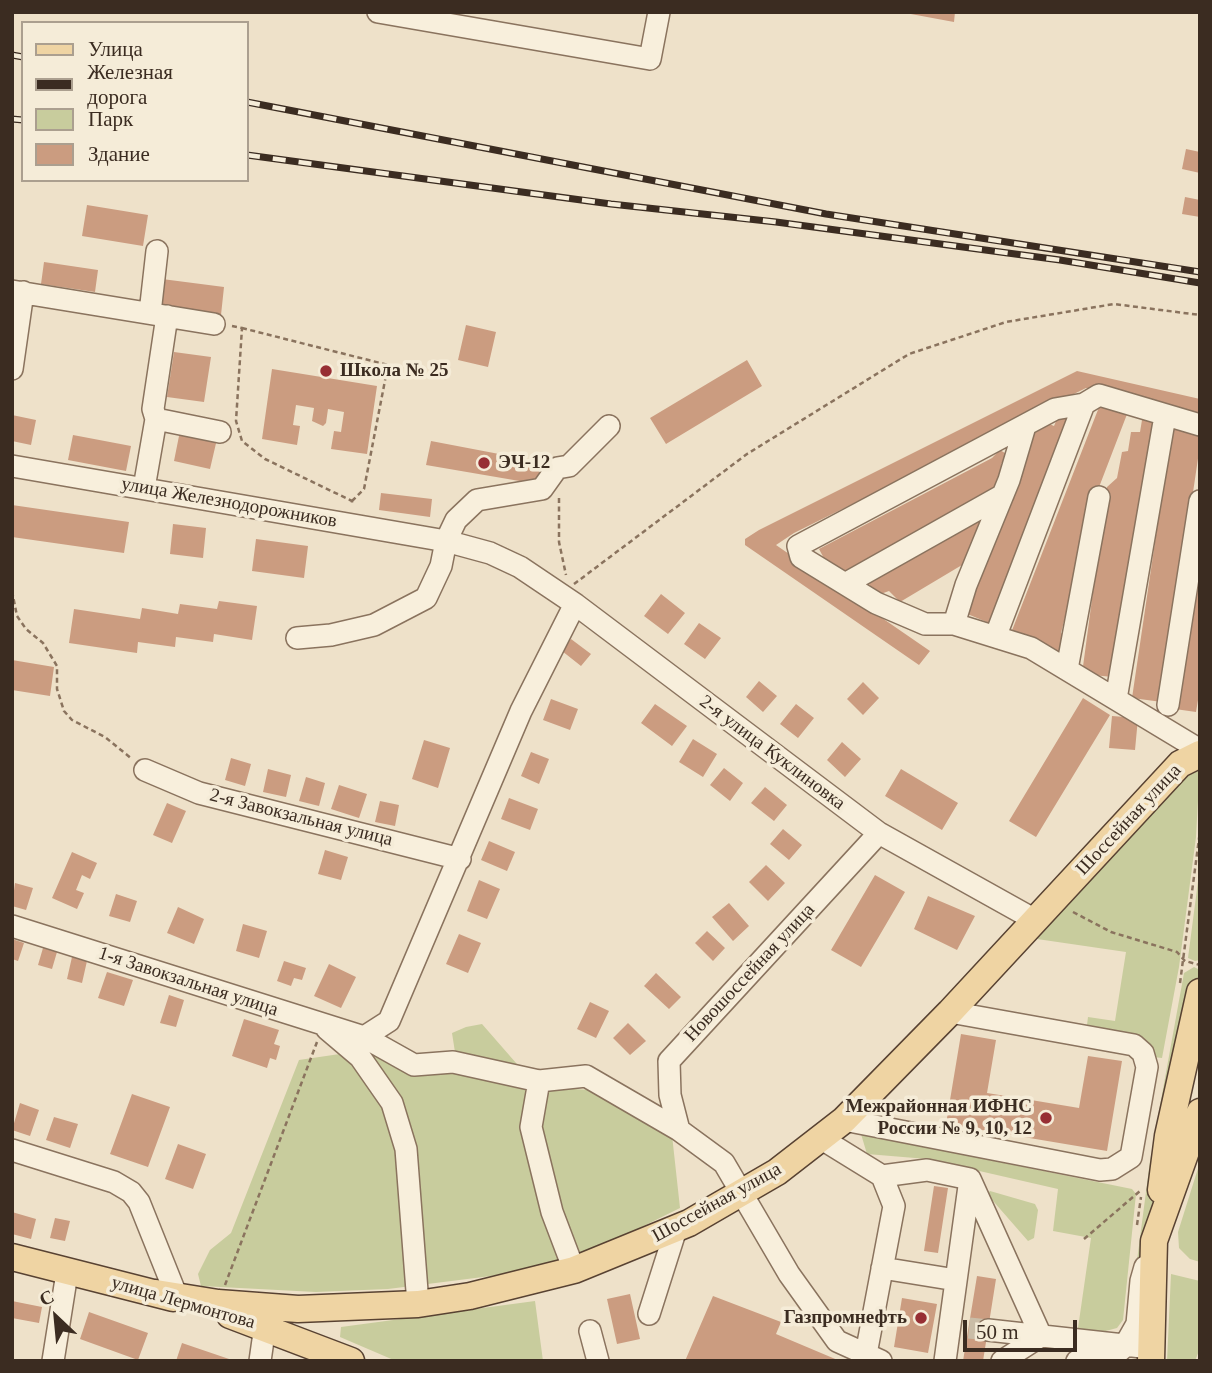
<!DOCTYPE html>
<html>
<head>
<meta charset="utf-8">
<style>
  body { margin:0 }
  #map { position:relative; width:1212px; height:1373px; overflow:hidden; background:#eee1c9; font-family:"Times New Roman",serif }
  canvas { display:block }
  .frame { position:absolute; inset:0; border:14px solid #3b2c21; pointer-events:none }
  .legend { position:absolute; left:21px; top:21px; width:228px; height:161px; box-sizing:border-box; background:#f5ecd8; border:2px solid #ab9f8f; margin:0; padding:9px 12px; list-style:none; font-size:21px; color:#3b2c21 }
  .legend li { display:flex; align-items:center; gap:14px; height:35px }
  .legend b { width:35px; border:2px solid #ab9f8f }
  .north { position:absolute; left:21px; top:1282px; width:70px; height:70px; -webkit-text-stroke:5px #f5ecd8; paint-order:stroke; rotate:334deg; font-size:19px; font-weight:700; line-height:28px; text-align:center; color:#3b2c21 }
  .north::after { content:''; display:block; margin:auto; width:24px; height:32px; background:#3b2c21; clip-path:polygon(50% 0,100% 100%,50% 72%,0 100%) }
  .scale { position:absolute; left:963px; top:1320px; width:114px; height:32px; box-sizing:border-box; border:4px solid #3b2c21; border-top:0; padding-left:9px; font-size:21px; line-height:24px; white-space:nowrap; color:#3b2c21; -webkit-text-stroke:5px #f5ecd8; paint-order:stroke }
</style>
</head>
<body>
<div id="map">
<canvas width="1212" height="1373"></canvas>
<div class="frame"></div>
<ul class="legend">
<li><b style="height:9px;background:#efd4a3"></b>Улица</li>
<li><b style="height:9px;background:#3b2c21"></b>Железная дорога</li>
<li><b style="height:19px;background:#c8cc9d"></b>Парк</li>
<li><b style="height:19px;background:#cb9c80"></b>Здание</li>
</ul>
<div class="north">С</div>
<div class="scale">50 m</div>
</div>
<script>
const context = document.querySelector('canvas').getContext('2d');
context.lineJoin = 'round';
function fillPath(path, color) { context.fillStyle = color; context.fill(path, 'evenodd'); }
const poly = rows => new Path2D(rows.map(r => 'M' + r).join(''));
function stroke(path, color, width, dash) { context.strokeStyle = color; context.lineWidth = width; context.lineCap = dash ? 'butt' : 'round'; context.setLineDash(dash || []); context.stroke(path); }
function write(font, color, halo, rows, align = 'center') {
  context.font = font + ' "Times New Roman",serif'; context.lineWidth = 7; context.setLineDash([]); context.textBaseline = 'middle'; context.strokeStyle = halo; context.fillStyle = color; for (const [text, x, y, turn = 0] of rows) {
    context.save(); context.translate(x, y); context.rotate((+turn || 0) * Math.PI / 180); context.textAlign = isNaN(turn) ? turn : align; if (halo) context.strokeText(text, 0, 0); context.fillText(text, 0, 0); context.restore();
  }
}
fillPath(poly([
  [1200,764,1196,837,1179,967,1162,1058,1153,1057,1087,1025,1088,1017,1115,1021,1126,952,1037,939,1191,766],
  [1200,866,1200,960,1195,961,1188,958],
  [1194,967,1200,970,1200,983,1155,1230,1135,1276,1150,1161,1184,973],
  [482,1024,537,1087,592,1090,672,1135,680,1208,579,1258,491,1276,388,1289,316,1292,201,1286,198,1274,210,1250,231,1233,299,1060,360,1051,457,1065,452,1033,466,1027],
  [861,1134,1132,1189,1136,1194,1123,1320,1117,1328,1098,1333,1078,1328,1091,1238,1053,1231,1058,1189,927,1159,867,1154],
  [1200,1162,1200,1262,1190,1259,1179,1248,1178,1232],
  [990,1191,1035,1204,1038,1210,1034,1238,1028,1241,987,1194],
  [1171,1274,1200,1281,1200,1348,1195,1361,1167,1361],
  [535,1301,543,1361,396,1361,340,1337,341,1327]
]), '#c8cc9d');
fillPath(poly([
  [900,12,955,12,954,22],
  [1186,149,1200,152,1200,173,1182,169],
  [1185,197,1200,200,1200,217,1182,214],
  [87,205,148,215,143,246,82,236],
  [44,262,98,270,95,292,41,284],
  [162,279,224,287,221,315,158,307],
  [466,325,496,332,488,367,458,360],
  [174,352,211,357,204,402,167,397],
  [747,360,762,386,666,444,650,418],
  [272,369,377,386,367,454,331,449,334,431,341,432,344,412,328,409,326,423,323,426,312,421,314,408,296,405,293,425,300,426,297,445,262,439],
  [1077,371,1200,399,1200,414,1086,388,794,533,776,545,930,651,919,665,745,545,745,539,759,530],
  [1101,402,1129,409,1096,495,1061,633,1066,636,1060,653,1011,633],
  [1059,414,1072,420,994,625,965,613,1040,420,1054,426],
  [1143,414,1160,417,1113,677,1082,674,1107,487,1117,478,1122,452,1128,451,1131,432,1140,432],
  [12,415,36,420,31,445,12,441],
  [1172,427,1200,431,1200,445,1162,702,1132,698],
  [180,431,217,439,210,469,174,461],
  [73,435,131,446,126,471,68,460],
  [431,441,541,462,537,484,426,465],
  [1000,450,1008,455,1001,464,1006,470,996,491,844,574,827,564,819,549,992,458],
  [381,493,432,499,430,517,379,510],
  [12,505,129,522,124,553,12,537],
  [988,512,967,562,900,602,889,591,875,596,868,582],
  [173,524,206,528,203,558,170,554],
  [256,539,308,546,304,578,252,571],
  [1200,553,1200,688,1196,712,1175,709],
  [661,594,685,613,668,634,644,616],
  [219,601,257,606,252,640,214,634,213,642,176,637,175,647,138,642,137,653,69,643,74,609,140,619,142,608,178,614,180,604,217,609],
  [699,623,721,638,705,659,684,644],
  [571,639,591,654,581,666,562,651],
  [12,660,54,667,50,696,12,690],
  [759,681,777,696,763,712,746,697],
  [863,682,879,698,863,715,847,699],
  [1083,698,1110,715,1036,837,1009,821],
  [551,699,578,709,570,730,543,720],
  [655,704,687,726,672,746,641,723],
  [796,704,814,718,798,738,780,724],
  [1112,716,1138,718,1135,750,1109,748],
  [693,739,717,754,703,777,679,762],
  [424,740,450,748,438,788,412,779],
  [842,742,861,759,845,777,827,760],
  [531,752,549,759,539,784,521,776],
  [231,758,251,764,245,786,225,780],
  [724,768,743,783,730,801,710,785],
  [268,769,291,775,286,797,263,792],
  [901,769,958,803,942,830,885,796],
  [306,777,325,783,319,806,299,801],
  [339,785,367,794,359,818,331,809],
  [765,787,787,805,774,821,751,803],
  [509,798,538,809,530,830,501,819],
  [380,801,399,805,395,826,375,822],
  [167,803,186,811,172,843,153,835],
  [783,829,802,845,789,860,770,844],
  [489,841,515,852,507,871,481,860],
  [325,850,348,857,341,880,318,874],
  [72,852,97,863,90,879,82,875,76,890,84,893,77,909,52,898],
  [766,865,785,883,768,901,749,882],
  [875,875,905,892,861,967,831,950],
  [479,880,500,889,487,919,467,911],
  [15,883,33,888,26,910,12,906],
  [116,894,137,901,130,922,109,916],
  [928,896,975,916,957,950,914,929],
  [729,903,749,926,733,941,712,917],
  [178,907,204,919,194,944,167,933],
  [243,924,267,931,259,958,236,951],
  [707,931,725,948,713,961,695,943],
  [459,934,481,943,468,973,446,964],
  [12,939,24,943,18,961,12,959],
  [43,948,57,952,52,969,38,965],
  [72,957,87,961,82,983,67,979],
  [284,961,306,968,302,980,294,978,291,986,277,981],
  [329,964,356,977,341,1008,314,996],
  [107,972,133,980,124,1006,98,998],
  [656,973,681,997,669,1009,644,986],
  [169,995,184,1000,176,1027,160,1023],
  [590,1002,609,1011,596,1038,577,1029],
  [244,1019,279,1030,274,1044,280,1046,276,1060,270,1058,267,1068,232,1056],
  [628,1023,646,1041,630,1055,613,1038],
  [961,1034,996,1040,987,1093,1031,1100,1079,1108,1088,1056,1122,1061,1107,1151,946,1124],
  [132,1094,170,1107,148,1167,110,1154],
  [20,1103,39,1110,30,1136,12,1130],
  [54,1117,78,1124,70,1148,46,1140],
  [178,1144,206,1154,193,1189,165,1179],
  [934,1186,948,1188,938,1253,924,1251],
  [12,1212,36,1219,31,1239,12,1234],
  [55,1218,70,1221,65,1241,50,1238],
  [977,1276,996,1279,983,1361,963,1361],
  [630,1294,640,1339,617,1344,607,1299],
  [713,1296,781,1322,776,1334,840,1361,685,1361],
  [902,1298,937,1304,928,1353,894,1347],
  [12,1301,42,1307,39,1323,12,1318],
  [89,1312,148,1333,138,1360,80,1339],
  [182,1343,232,1360,232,1361,176,1361]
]), '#cb9c80');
stroke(poly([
  [969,1328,988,1330]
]), '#cabda7', 21, [21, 10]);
const minor = poly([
  [378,12,650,59,659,12],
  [12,291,214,324],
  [150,313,157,251],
  [12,369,23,292],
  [1084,404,1055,409,798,546,801,557,876,603,925,624,954,624,1031,648,1200,750],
  [156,419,220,432],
  [12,466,446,541,490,553,520,567,575,604,879,833,1035,920],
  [144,488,156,419,153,409,167,316],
  [845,584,1003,495],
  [954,624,966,585,1009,480,1025,426],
  [996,635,1084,404,1099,395,1200,425],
  [297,638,331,635,374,625,426,598,441,566,446,541,456,520,477,500,542,489,557,468,569,466,609,426],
  [1067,669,1099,497],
  [1116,699,1165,416],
  [1168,705,1200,501],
  [145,770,199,793,460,859],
  [12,926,364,1037,414,1065,453,1062,539,1081,586,1076,679,1130,724,1163,789,1274,837,1341,881,1361],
  [327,1029,360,1057,392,1103,406,1149,418,1304],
  [364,1037,389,1021,521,711,575,604],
  [539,1081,531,1127,552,1212,574,1270],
  [844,1120,1100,1170,1112,1169,1131,1157,1147,1067,1143,1053,1134,1045,950,1012],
  [679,1130,670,1095,669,1061,879,833],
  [822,1139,882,1176,894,1206,866,1354],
  [12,1150,114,1182,131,1192,139,1202,177,1297],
  [882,1176,927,1170,970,1179,945,1361],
  [970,1179,1041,1336,1002,1361],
  [882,1268,956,1280],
  [649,1314,676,1229],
  [988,1330,1151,1348],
  [590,1331,598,1361],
  [53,1361,67,1273],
  [260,1361,265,1326],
  [1077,1361,1096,1351,1111,1349],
  [1108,1361,1124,1347,1137,1324,1141,1281,1145,1267]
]);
const major = poly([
  [1161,1190,1168,1136,1200,992],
  [12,1257,173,1298],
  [156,1293,218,1303,298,1309,418,1304,470,1296,574,1270,689,1223,777,1172,844,1120,950,1012,1180,764,1200,754],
  [230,1315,351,1361],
  [1151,1361,1154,1241,1200,1112]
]);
stroke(minor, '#8a735e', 24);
stroke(major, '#584232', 29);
stroke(poly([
  [232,326,242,328,236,421,242,441,265,459,352,501,352,506],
  [242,328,388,365,364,489,352,501],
  [559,498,559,542,566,575],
  [574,584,747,454,909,354,1006,322,1114,304,1200,315],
  [12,591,17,616,26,629,43,643,57,666,57,689,64,711,72,720,105,737,132,759],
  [1073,912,1111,932,1177,952,1185,961,1200,965],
  [1180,983,1200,831],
  [1137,1225,1141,1197],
  [1084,1239,1140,1191],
  [225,1285,317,1042]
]), '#8a735e', 2.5, [5, 3.5]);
stroke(minor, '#f8efdc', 21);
stroke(major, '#efd4a3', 26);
const rail = poly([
  [12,55,23,57],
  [247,102,826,214,1200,272],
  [12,119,23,120],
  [247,155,611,204,776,222,1060,260,1200,283]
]);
stroke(rail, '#3b2c21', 7);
stroke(rail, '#f5ecd8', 4.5, [13]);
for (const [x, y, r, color] of [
  [326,371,7,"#972f34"],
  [484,463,7,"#972f34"],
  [1046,1118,7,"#972f34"],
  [921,1318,7,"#972f34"]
]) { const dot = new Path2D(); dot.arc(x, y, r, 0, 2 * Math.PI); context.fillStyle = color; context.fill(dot); stroke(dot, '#f5ecd8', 2.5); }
write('bold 19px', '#3b2c21', '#f5ecd8', [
  ["Школа № 25",340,371],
  ["ЭЧ-12",498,463],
  ["Межрайонная ИФНС",1032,1107,"right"],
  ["России № 9, 10, 12",1032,1129,"right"],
  ["Газпромнефть",907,1318,"right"]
], 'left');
write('19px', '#3b2c21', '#f5ecd8', [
  ["улица Железнодорожников",229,503,10],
  ["2-я улица Куклиновка",772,753,37],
  ["2-я Завокзальная улица",301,818,14],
  ["Шоссейная улица",1129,820,-47],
  ["Новошоссейная улица",750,973,-47],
  ["1-я Завокзальная улица",188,982,18],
  ["Шоссейная улица",717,1203,-29],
  ["улица Лермонтова",183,1303,16]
]);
</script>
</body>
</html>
